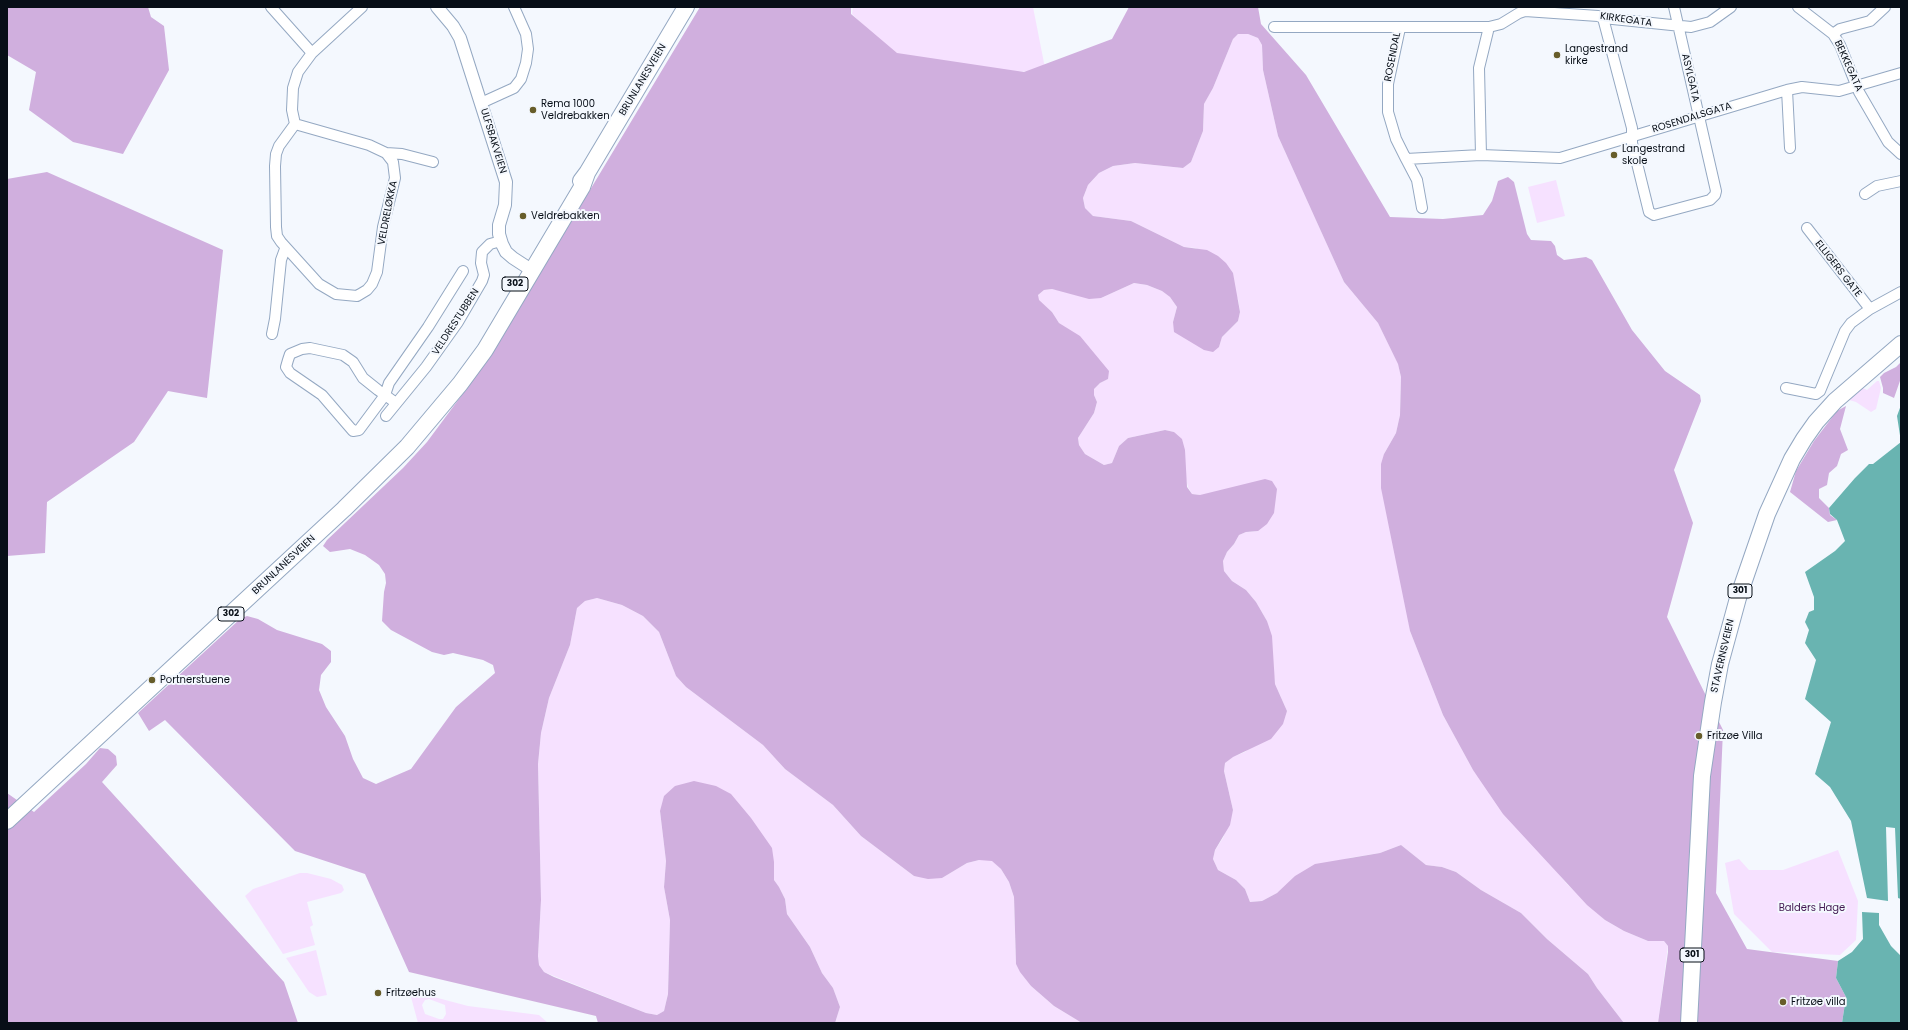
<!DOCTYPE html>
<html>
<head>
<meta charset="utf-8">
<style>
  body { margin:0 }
  #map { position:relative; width:1908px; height:1030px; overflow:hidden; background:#f4f8fe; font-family:Poppins,sans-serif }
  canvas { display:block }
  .frame { position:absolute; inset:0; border:8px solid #070e17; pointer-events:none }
</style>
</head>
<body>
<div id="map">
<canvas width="1908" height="1030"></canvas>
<div class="frame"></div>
</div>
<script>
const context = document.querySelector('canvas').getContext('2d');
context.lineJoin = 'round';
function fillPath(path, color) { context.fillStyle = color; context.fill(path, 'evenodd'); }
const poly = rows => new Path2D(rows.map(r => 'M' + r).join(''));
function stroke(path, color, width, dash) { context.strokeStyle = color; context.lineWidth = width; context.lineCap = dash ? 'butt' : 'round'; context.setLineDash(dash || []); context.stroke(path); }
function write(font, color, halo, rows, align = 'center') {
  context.font = font + ' Poppins,sans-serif'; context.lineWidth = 4; context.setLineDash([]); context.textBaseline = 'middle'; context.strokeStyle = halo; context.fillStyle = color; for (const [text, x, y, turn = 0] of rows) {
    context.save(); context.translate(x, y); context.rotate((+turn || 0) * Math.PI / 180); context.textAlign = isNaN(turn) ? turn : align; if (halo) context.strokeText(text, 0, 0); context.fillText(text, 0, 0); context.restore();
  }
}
fillPath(poly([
  [853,7,1033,7,1044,63,1046,67,1034,71,1002,73,896,58,852,14],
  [1238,34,1248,34,1258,38,1262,45,1263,70,1278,136,1344,282,1378,323,1398,363,1401,377,1400,415,1396,433,1384,454,1410,631,1443,715,1473,770,1567,884,1605,920,1624,931,1648,941,1664,941,1668,946,1658,1023,1624,1023,1597,988,1588,974,1547,939,1521,913,1481,890,1456,872,1442,867,1426,865,1401,845,1380,853,1349,858,1286,886,1277,893,1262,901,1250,902,1245,889,1236,880,1218,870,1213,859,1215,850,1223,838,1233,810,1224,771,1225,763,1232,757,1245,752,1287,711,1275,684,1267,621,1256,602,1246,590,1232,581,1224,571,1223,561,1227,552,1234,544,1239,535,1246,532,1258,531,1200,495,1192,494,1188,487,1174,432,1165,430,1128,438,1119,446,1112,463,1104,465,1085,454,1079,445,1078,438,1094,413,1097,402,1094,395,1094,389,1100,383,1108,379,1069,330,1059,323,1052,312,1038,300,1038,295,1044,290,1052,289,1101,298,1134,283,1147,285,1162,291,1170,297,1177,307,1173,322,1219,347,1222,337,1238,321,1240,312,1238,299,1196,248,1184,247,1131,221,1093,216,1085,208,1083,198,1088,185,1099,173,1113,166,1135,163,1183,168,1191,162,1203,131,1204,104,1213,88,1233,39],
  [1556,180,1565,216,1537,223,1528,187],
  [1877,381,1879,381,1881,388,1876,409,1871,412,1856,402,1849,400,1863,388,1867,390],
  [597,598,622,605,643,616,659,632,676,676,686,687,763,745,785,769,833,805,861,836,914,876,942,878,967,863,979,860,992,860,1001,869,1009,882,1014,897,1016,964,1031,986,1054,1006,1082,1023,835,1023,840,1007,833,988,822,973,810,947,787,914,785,899,779,887,774,880,774,862,660,811,666,861,664,887,670,920,668,994,664,1011,657,1015,646,1013,544,972,539,965,538,956,541,900,538,764,541,733,549,698,570,645,577,608,585,601],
  [1838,850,1858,901,1856,940,1840,955,1772,952,1734,914,1725,863,1739,859,1749,870,1783,870],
  [300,873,307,873,331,879,342,885,344,890,341,893,307,902,313,925,310,927,315,945,283,954,245,896,253,889],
  [316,950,327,995,317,997,309,992,286,958],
  [411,997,434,997,468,1006,539,1015,548,1023,418,1023],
  [429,999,445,1005,446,1014,443,1019,439,1019,425,1014,422,1005,425,1000]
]), '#f6e1ff');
fillPath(poly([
  [7,7,148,7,151,17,164,26,169,70,123,154,73,142,29,110,36,72,7,55],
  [700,7,851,7,851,14,897,53,1024,72,1112,39,1129,7,1258,7,1261,24,1306,75,1390,217,1443,219,1483,215,1492,201,1498,181,1508,177,1514,182,1527,234,1531,240,1551,241,1555,246,1557,255,1564,260,1586,257,1592,260,1632,330,1665,371,1700,395,1701,401,1674,470,1693,523,1667,617,1723,730,1716,893,1747,949,1838,961,1836,978,1846,997,1842,1023,1658,1023,1668,952,1668,946,1664,941,1648,941,1624,931,1605,920,1587,905,1503,814,1473,770,1443,715,1410,631,1381,488,1381,464,1384,454,1396,433,1400,415,1401,377,1398,364,1378,323,1344,282,1315,218,1278,136,1263,70,1262,45,1258,38,1248,34,1238,34,1233,39,1213,88,1204,104,1203,131,1191,162,1183,168,1135,163,1113,166,1099,173,1088,185,1083,198,1085,208,1093,216,1131,221,1184,247,1207,250,1218,256,1226,263,1233,273,1240,312,1238,321,1222,337,1219,347,1213,352,1204,350,1174,332,1173,322,1177,307,1170,297,1162,291,1147,285,1134,283,1101,298,1089,299,1052,289,1044,290,1038,295,1039,300,1052,312,1059,323,1080,336,1109,371,1108,379,1100,383,1094,389,1094,395,1097,402,1094,413,1078,438,1079,445,1085,454,1104,465,1112,463,1119,446,1128,438,1165,430,1174,432,1182,439,1185,450,1187,487,1192,494,1200,495,1265,479,1272,481,1277,489,1274,513,1267,524,1258,531,1246,532,1239,535,1234,544,1227,552,1223,561,1224,571,1232,581,1246,590,1256,602,1267,621,1272,636,1275,684,1287,711,1283,724,1271,739,1233,757,1225,763,1224,771,1233,810,1230,825,1215,850,1213,859,1218,870,1236,880,1245,889,1250,902,1262,901,1277,893,1295,876,1315,864,1380,853,1401,845,1426,865,1442,867,1456,872,1481,890,1521,913,1547,939,1588,974,1597,988,1624,1023,1082,1023,1054,1006,1031,986,1020,972,1016,964,1014,897,1009,882,1001,869,992,861,979,860,967,863,942,878,928,879,914,876,861,836,833,805,785,769,763,745,686,687,676,676,659,632,643,616,622,605,597,598,585,601,577,608,570,645,549,698,541,733,538,764,541,900,538,956,539,965,544,972,554,977,646,1013,657,1015,664,1011,668,994,670,920,664,887,666,861,660,811,664,796,675,786,694,781,716,786,731,794,751,818,772,848,774,862,774,880,779,887,785,899,787,914,810,947,822,973,833,988,840,1007,835,1023,598,1023,596,1016,409,972,365,874,295,851,165,720,149,731,138,713,240,619,247,616,258,619,277,630,322,644,331,651,331,662,321,675,319,690,326,707,345,736,353,759,363,778,376,784,411,769,456,707,495,673,493,665,483,660,453,653,444,655,432,652,391,630,382,621,384,592,386,583,385,574,379,565,365,555,350,549,330,552,323,546,327,540,403,468,427,442,473,380,516,313],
  [47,172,223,250,207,398,168,391,134,442,47,502,45,553,7,556,7,179],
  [1901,362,1901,378,1894,398,1892,397,1883,393,1883,388,1880,377,1884,373,1896,367],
  [1846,406,1840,429,1848,450,1841,454,1837,466,1829,473,1827,485,1819,489,1819,498,1829,508,1830,515,1837,520,1828,522,1790,492,1796,471,1814,441,1837,411],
  [100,748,108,749,116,756,117,765,102,782,284,982,298,1023,7,1023,7,793,34,812,86,764]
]), '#d0afde');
fillPath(poly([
  [1901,405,1901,899,1898,898,1895,828,1886,827,1888,901,1867,898,1851,821,1830,787,1815,774,1831,722,1805,699,1816,660,1805,643,1809,630,1805,622,1809,612,1814,610,1814,597,1805,572,1835,551,1845,541,1837,520,1830,514,1829,508,1855,478,1869,464,1873,464,1901,442,1897,416],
  [1862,912,1879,913,1879,925,1891,946,1901,956,1901,1023,1842,1023,1846,997,1836,978,1838,961,1852,952,1863,939]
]), '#69b4b1');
const minor = poly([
  [271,7,312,53],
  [1798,7,1833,34,1840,45,1859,92,1888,142,1901,154],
  [1603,18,1632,128,1632,143,1649,212,1654,215,1710,200,1715,195,1716,191,1674,7],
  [1274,27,1489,27,1501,24,1519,13,1525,11,1598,16,1603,18,1691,27,1710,22,1731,7],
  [1400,28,1388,84,1388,112,1396,139,1406,159,1481,155,1479,68,1489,27],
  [1833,34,1840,29,1870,21,1885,7],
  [1787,90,1790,148],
  [481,103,514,88,521,79,526,63,528,49,526,34,514,7],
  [295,124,369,145,386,153,393,162,395,178,383,227,377,272,372,284,367,290,357,296,336,294,319,284,281,242,277,236,276,227,275,166,276,154,279,146,295,124,292,110,293,88,298,72,312,53,362,7],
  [386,153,402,154,433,162],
  [1481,155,1560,158,1787,90,1802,87,1839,91,1901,73],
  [1406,159,1417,180,1422,208],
  [1865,194,1877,186,1901,181],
  [1807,228,1870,309],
  [272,334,275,319,281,260,285,249],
  [1786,388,1816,394,1820,391,1845,331,1851,323,1870,309,1901,292],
  [396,403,385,395,378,390,363,378,353,362,343,355,310,348,302,349,290,354,288,360,286,367,290,373,322,395,353,431,359,430,385,395,389,383,428,327,463,271],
  [386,416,426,367,458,322,482,281,484,275,481,263,482,252,490,244,501,241]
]);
const tertiary = poly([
  [437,7,453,26,460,38,506,182,505,205,499,225,499,234,502,244,506,252,513,258,533,271]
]);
const primary = poly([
  [581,181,587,173,686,7],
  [7,821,344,509,407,447,460,384,485,350,582,187,587,173],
  [1689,1023,1702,776,1713,702,1720,664,1738,598,1767,514,1792,459,1804,439,1816,422,1835,401,1901,344]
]);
stroke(minor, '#94a8c2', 12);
stroke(tertiary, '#94a8c2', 14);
stroke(primary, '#94a8c2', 18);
stroke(minor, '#fff', 10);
stroke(tertiary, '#fff', 12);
stroke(primary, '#fff', 16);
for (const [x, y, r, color] of [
  [1557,55,4,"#675d2a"],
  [533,110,4,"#675d2a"],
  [1614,155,4,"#675d2a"],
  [523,216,4,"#675d2a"],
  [152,680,4,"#675d2a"],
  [1699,736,4,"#675d2a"],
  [378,993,4,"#675d2a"],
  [1783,1002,4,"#675d2a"]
]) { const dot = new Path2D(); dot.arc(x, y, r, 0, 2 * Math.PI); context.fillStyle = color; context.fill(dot); stroke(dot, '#f4f8fe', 1.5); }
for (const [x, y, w] of [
  [515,284,26],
  [1740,591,24],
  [231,614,26],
  [1692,955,24]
]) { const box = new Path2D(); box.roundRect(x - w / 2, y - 7, w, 14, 3); context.fillStyle = '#f4f8fe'; context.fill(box); stroke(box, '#070e17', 1); }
write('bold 9px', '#070e17', null, [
  ["302",515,284],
  ["301",1740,591],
  ["302",231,614],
  ["301",1692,955]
]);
write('10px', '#070e17', '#f4f8fe', [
  ["KIRKEGATA",1626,20,8],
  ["ROSENDAL",1393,57,-79],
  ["BEKKEGATA",1848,66,66],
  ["ASYLGATA",1690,78,77],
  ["BRUNLANESVEIEN",643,80,-59],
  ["ROSENDALSGATA",1692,118,-17],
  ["ULFSBAKVEIEN",493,141,73],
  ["VELDRELØKKA",388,213,-79],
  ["ELLIGERS GATE",1838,269,52],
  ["VELDRESTUBBEN",456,322,-57],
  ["BRUNLANESVEIEN",284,565,-43],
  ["STAVERNSVEIEN",1723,656,-77]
]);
write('10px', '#070e17', '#f4f8fe', [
  ["Langestrand",1565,49],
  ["kirke",1565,61],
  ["Rema 1000",541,104],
  ["Veldrebakken",541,116],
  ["Langestrand",1622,149],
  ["skole",1622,161],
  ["Veldrebakken",531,216],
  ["Portnerstuene",160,680],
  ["Fritzøe Villa",1707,736],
  ["Fritzøehus",386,993],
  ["Fritzøe villa",1791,1002]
], 'left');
write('10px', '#431952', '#f4f8fe', [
  ["Balders Hage",1812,908]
]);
</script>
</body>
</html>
